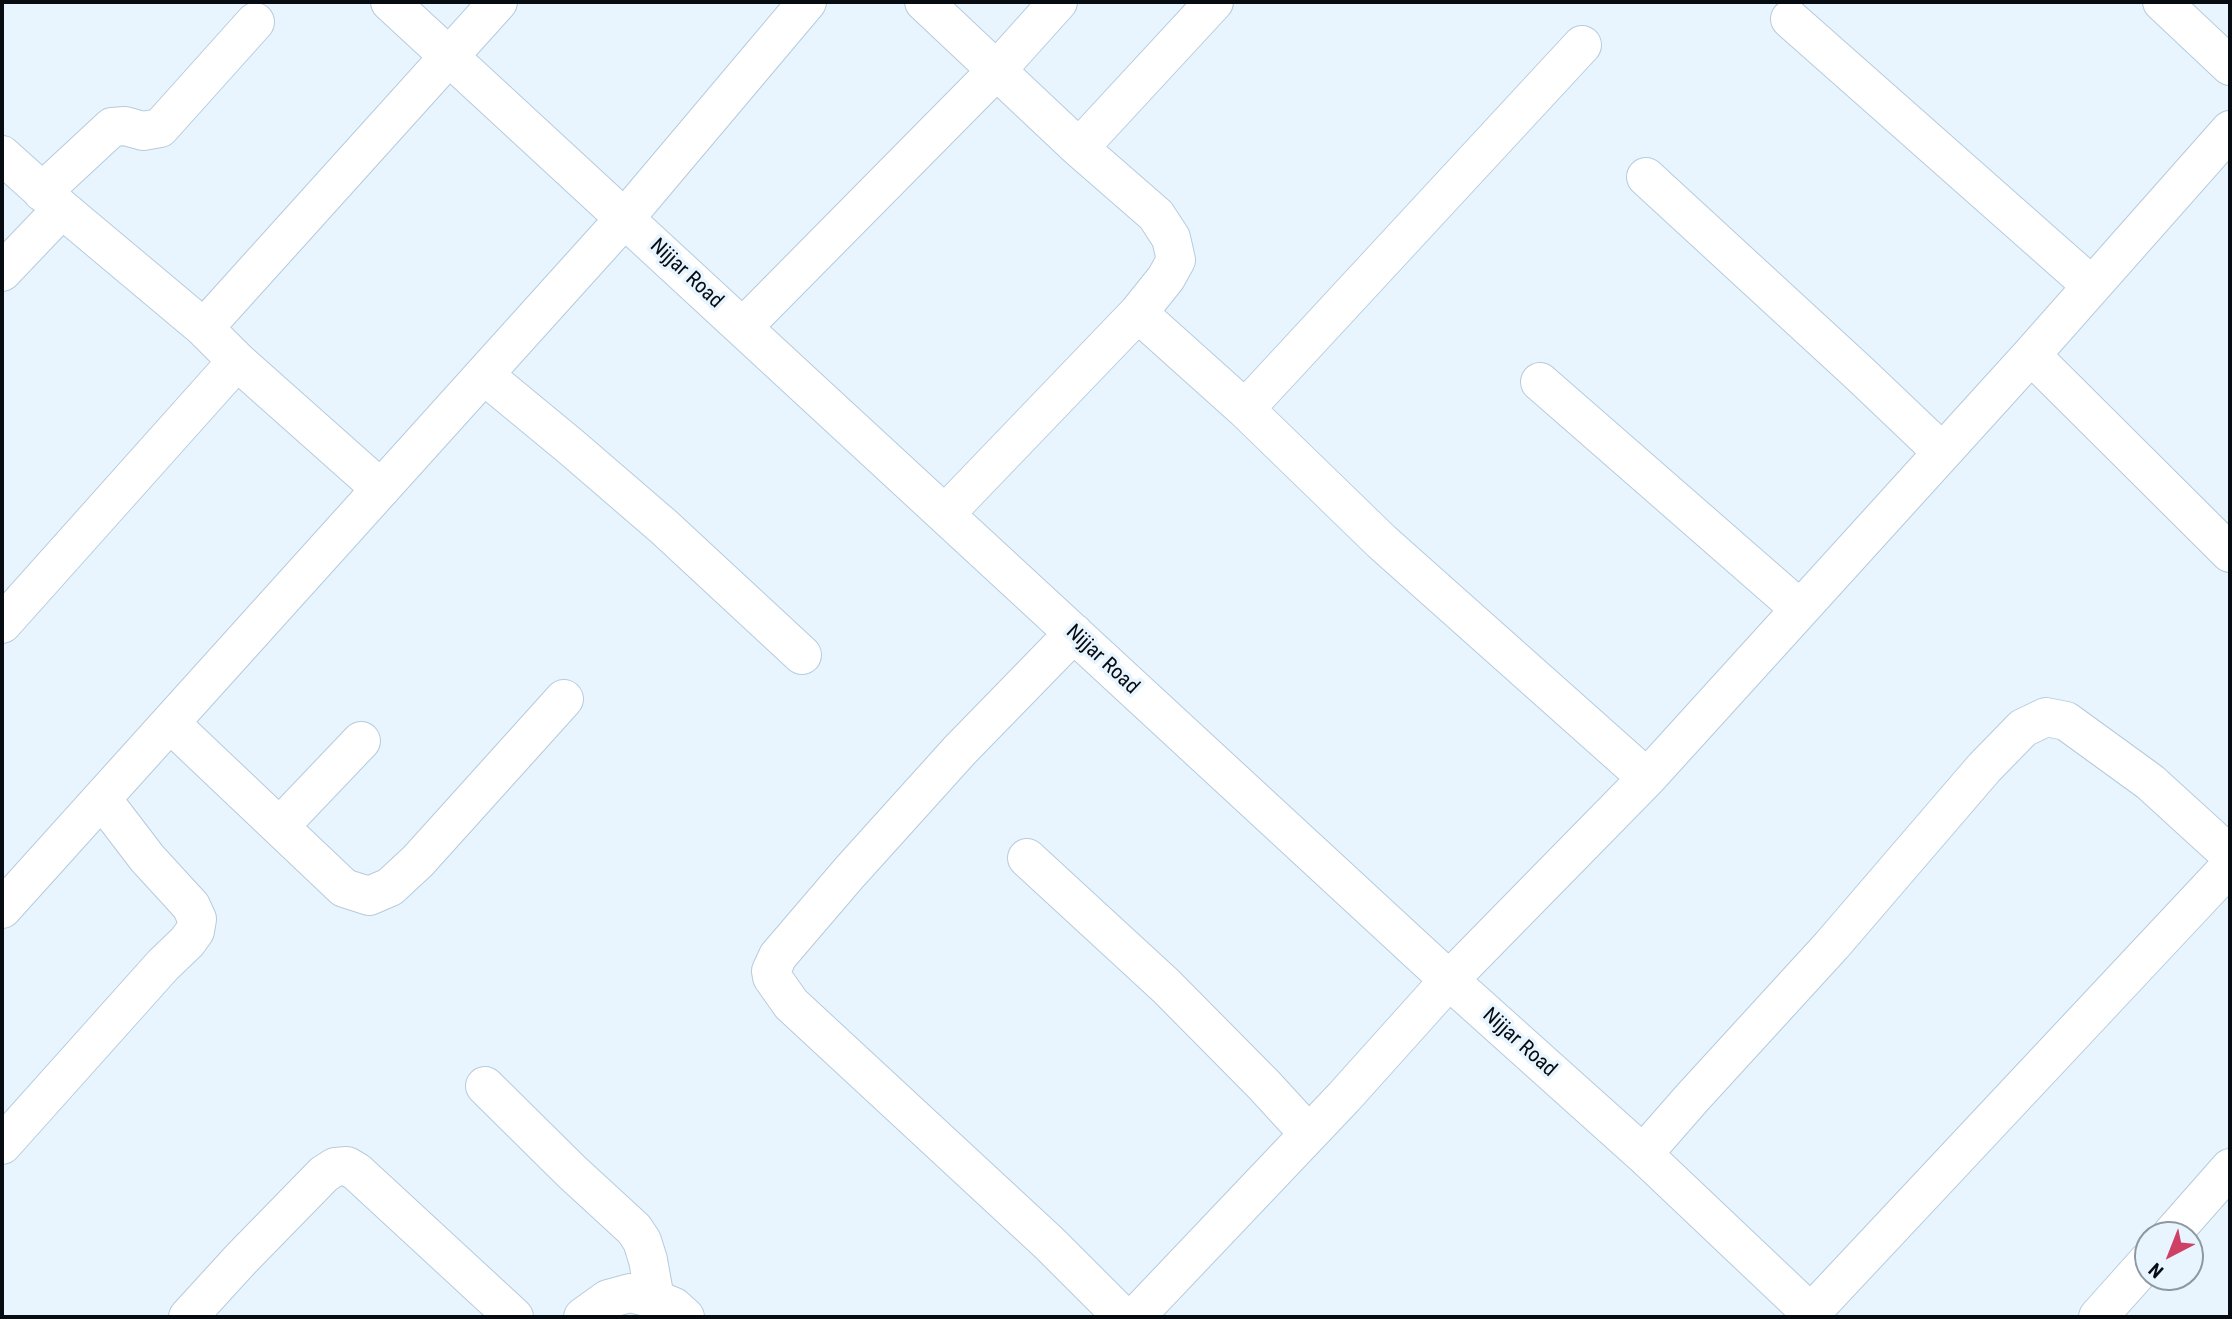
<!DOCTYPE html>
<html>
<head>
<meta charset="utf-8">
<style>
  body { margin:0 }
  #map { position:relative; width:2232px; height:1319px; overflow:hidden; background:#e8f5ff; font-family:"Roboto Condensed",sans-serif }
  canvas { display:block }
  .frame { position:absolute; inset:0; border:4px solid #060c12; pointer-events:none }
  .north { position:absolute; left:2134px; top:1221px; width:70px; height:70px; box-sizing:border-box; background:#e8f5ff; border:2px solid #8e98a0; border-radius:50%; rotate:222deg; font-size:19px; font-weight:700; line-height:28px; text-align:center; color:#060c12 }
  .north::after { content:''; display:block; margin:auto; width:24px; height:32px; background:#cf4065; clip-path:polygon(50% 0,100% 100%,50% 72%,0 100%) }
</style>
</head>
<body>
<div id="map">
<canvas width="2232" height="1319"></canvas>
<div class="frame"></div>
<div class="north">N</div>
</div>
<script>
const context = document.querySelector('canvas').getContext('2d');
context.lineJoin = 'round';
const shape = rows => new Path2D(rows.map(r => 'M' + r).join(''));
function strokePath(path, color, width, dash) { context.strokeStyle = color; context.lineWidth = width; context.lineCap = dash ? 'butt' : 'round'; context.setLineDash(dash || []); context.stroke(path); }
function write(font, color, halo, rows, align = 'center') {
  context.font = font + ' "Roboto Condensed",sans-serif'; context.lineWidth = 7; context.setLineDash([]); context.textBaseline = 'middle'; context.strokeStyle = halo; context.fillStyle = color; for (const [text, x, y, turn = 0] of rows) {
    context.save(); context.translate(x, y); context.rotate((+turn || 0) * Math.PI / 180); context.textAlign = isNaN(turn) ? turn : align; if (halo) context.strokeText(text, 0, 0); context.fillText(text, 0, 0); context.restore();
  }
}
const minor = shape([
  [390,2,1449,980,1643,1154,1815,1317],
  [924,2,1079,148,1156,215,1171,238,1176,260,1166,278,1138,313,945,514],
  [2162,2,2230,66],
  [1790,19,2092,286],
  [1079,148,1214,2],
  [2,155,62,209,204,328,237,361,381,489],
  [1646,177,1859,373,1942,452],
  [42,192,112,127,125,126,143,131,160,128,255,22],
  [2,272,62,209],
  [1138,313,1245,409,1382,542,1647,778],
  [743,327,996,71,1058,2],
  [204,328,498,2],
  [2031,355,2230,553],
  [484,375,570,446,664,527,802,655],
  [1540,382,1800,609],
  [1245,409,1582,45],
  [2,624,237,361],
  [1074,633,960,750,849,873,778,956,771,971,772,977,791,1004,1049,1243,1123,1317],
  [170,723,344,888,369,896,390,887,418,861,564,699],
  [280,826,361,741],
  [1027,858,1166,986,1264,1085,1308,1133],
  [2,909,625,218,807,2],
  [485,1086,572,1172,634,1229,642,1241,648,1260,655,1299],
  [2,1145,163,965,187,942,195,931,197,919,191,906,147,858,102,799],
  [1643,1154,1692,1098,1832,945,1984,768,2023,728,2046,717,2066,721,2150,782,2230,855],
  [2171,1235,2230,1168],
  [1810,1314,2230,866],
  [188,1317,241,1259,324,1174,335,1167,347,1166,357,1172,514,1317],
  [583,1317,608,1299,630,1293,655,1299,674,1307,685,1317],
  [1135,1317,1344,1097,1449,980,1647,778,2031,355,2230,130],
  [2098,1317,2148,1261]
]);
strokePath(minor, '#b6cbdb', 40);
strokePath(minor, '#fff', 38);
write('21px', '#060c12', '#e8f5ff', [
  ["Nijjar Road",686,274,43],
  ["Nijjar Road",1102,660,43],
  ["Nijjar Road",1519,1043,42]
]);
</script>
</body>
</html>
